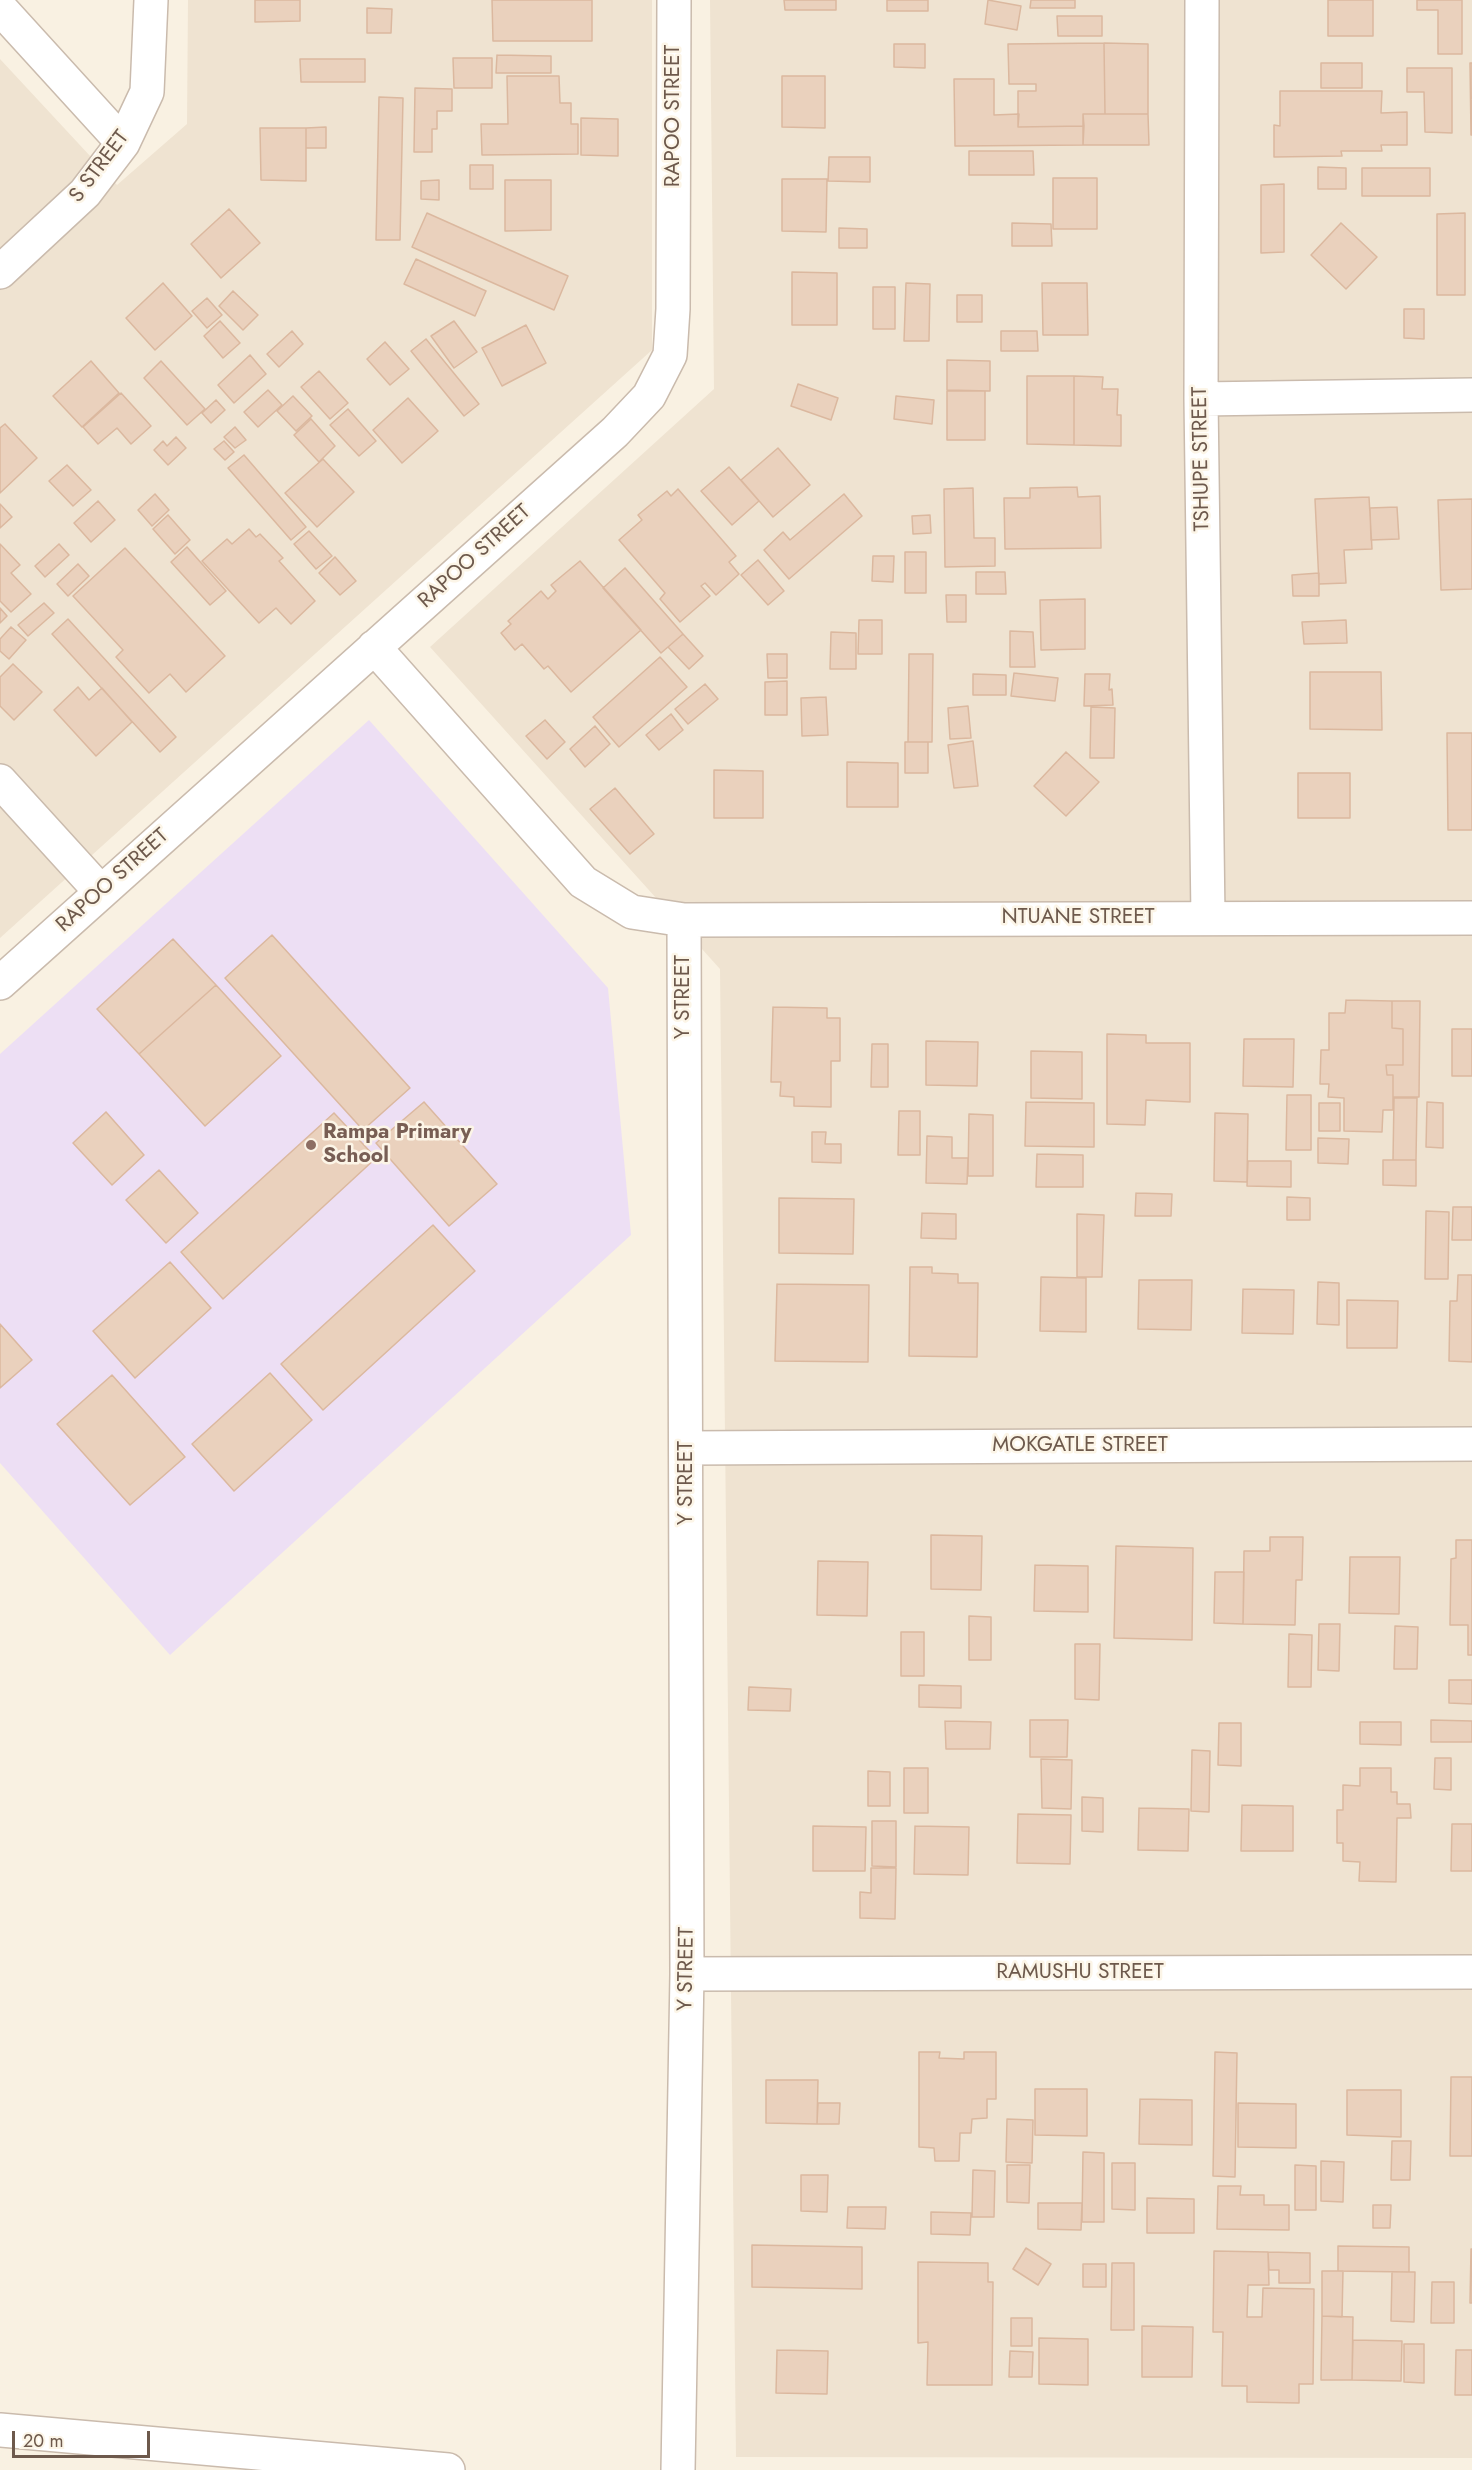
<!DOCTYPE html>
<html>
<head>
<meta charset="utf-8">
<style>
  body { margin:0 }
  #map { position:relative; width:1472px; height:2470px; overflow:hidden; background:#f9f1e2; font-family:Jost,sans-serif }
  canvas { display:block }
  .scale { position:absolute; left:12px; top:2431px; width:138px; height:27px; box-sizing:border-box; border:3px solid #6d594c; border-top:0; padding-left:8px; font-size:18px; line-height:21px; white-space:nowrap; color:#6d594c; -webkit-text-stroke:4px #fcf5e7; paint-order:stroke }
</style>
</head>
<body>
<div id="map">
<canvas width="1472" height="2470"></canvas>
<div class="scale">20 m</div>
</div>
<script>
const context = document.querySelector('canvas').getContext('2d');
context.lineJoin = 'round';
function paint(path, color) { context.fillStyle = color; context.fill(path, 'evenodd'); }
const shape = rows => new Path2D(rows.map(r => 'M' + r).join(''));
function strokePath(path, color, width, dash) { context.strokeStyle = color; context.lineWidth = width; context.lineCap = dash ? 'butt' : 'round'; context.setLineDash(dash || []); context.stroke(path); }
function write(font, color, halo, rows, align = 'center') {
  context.font = font + ' Jost,sans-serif'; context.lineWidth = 5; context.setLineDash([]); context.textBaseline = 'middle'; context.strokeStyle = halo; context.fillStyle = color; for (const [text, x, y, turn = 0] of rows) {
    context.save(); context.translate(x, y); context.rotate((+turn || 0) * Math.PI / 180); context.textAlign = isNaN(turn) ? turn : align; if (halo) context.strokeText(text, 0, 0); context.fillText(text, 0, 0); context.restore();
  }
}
paint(shape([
  [188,0,652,0,652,350,0,938,0,59,117,185,187,124],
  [710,0,1472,0,1472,2458,736,2457,720,969,430,647,714,389]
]), '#efe3d1');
paint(shape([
  [369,720,608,988,631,1235,170,1655,0,1463,0,1054]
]), '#eddff4');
const building = shape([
  [255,0,300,0,300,21,255,22,255,0],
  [492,0,592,0,592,41,493,41,492,0],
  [784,0,836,0,836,10,785,10,784,0],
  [887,0,928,0,928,11,887,11,887,0],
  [988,0,1021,6,1017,30,985,24,988,0],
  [1031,0,1075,0,1075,8,1030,8,1031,0],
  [1328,0,1373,0,1373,36,1328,36,1328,0],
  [1417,0,1462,0,1462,54,1438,54,1438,10,1417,10,1417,0],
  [367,8,392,9,391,33,367,33,367,8],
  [1057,16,1102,16,1102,36,1058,36,1057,16],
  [1104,43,1105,114,1083,114,1084,126,1018,127,1018,91,1036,91,1036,84,1009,84,1008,44,1104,43],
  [1104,43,1148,44,1148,114,1105,114,1104,43],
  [894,44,925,44,925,68,894,67,894,44],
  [497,55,551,56,551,73,496,73,497,55],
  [453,58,492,58,492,88,454,88,453,58],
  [300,59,365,59,365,82,301,82,300,59],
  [1321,63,1362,63,1362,88,1321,88,1321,63],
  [1470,63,1472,63,1472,135,1471,135,1470,63],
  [1407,68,1452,68,1452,133,1425,132,1424,92,1407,92,1407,68],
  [507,76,559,76,560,103,571,103,571,124,578,124,578,154,482,155,481,124,508,124,507,76],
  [782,76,825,76,825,128,782,127,782,76],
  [954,79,994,79,994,115,1019,114,1018,127,1084,126,1083,145,955,146,954,79],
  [415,88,452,89,452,111,437,111,437,129,432,129,432,152,414,152,415,88],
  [1280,91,1382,91,1381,113,1407,112,1407,145,1381,145,1382,151,1341,151,1342,156,1274,157,1274,125,1280,126,1280,91],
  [379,97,403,98,400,240,376,240,379,97],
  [1083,114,1148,114,1149,145,1083,145,1083,114],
  [581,118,618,119,618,156,581,155,581,118],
  [326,127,326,148,306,148,306,128,326,127],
  [260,128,306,128,306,181,261,180,260,128],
  [969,151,1033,151,1034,175,969,175,969,151],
  [829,157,870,157,870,182,828,181,829,157],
  [470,165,493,165,493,189,470,189,470,165],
  [1318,167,1346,168,1346,189,1318,189,1318,167],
  [1362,168,1430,168,1430,196,1362,196,1362,168],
  [1053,178,1097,178,1097,229,1053,229,1053,178],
  [782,179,827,179,826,232,782,231,782,179],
  [439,180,439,200,421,199,421,181,439,180],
  [505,180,551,180,551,230,505,231,505,180],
  [1284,184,1284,252,1261,253,1261,185,1284,184],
  [229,209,260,243,221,278,191,244,229,209],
  [427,213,568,276,554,310,412,247,427,213],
  [1465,213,1465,295,1437,295,1437,214,1465,213],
  [1012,223,1051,224,1052,246,1012,246,1012,223],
  [1341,223,1377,257,1346,289,1311,255,1341,223],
  [839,228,867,229,867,248,839,248,839,228],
  [416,259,486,291,475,316,404,284,416,259],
  [792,272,837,273,837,325,792,325,792,272],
  [163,283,192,316,155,350,126,318,163,283],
  [906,283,930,284,929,341,904,341,906,283],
  [1042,283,1087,283,1088,335,1043,335,1042,283],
  [873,287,895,287,895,329,873,329,873,287],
  [233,291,258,315,243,330,219,306,233,291],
  [957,295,982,295,982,322,957,322,957,295],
  [207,298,222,315,207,328,192,311,207,298],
  [1404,309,1424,309,1424,339,1404,338,1404,309],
  [220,321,240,343,223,358,204,336,220,321],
  [454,321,477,352,454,368,431,336,454,321],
  [526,325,546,363,502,386,482,348,526,325],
  [292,331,303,344,279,367,267,354,292,331],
  [1001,331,1037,331,1038,351,1001,351,1001,331],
  [426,339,479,404,464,416,411,351,426,339],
  [385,342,409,369,390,385,367,359,385,342],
  [250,355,266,374,234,403,218,385,250,355],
  [947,360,990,361,990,391,947,390,947,360],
  [91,361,119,393,82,427,53,396,91,361],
  [161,361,205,409,187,425,144,378,161,361],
  [319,371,348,403,330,419,301,387,319,371],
  [1027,376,1074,376,1074,445,1027,444,1027,376],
  [1074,376,1103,377,1102,389,1118,389,1117,415,1121,415,1121,446,1074,445,1074,376],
  [798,384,838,398,831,420,791,406,798,384],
  [268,390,282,405,258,427,244,412,268,390],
  [947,391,985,391,985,440,947,440,947,391],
  [121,393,151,426,131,444,117,428,98,444,83,427,121,393],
  [293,396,312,416,296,431,277,411,293,396],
  [896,396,934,400,932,424,894,419,896,396],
  [408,398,438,431,402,463,373,430,408,398],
  [216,400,225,410,211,423,202,413,216,400],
  [348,409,376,441,359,456,330,425,348,409],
  [311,419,335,446,319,462,294,435,311,419],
  [5,424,37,458,0,493,0,428,5,424],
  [235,427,246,440,235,448,224,437,235,427],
  [176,437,186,448,168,465,154,450,163,441,167,446,176,437],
  [224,441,234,452,225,460,214,449,224,441],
  [778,448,810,485,773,517,741,480,778,448],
  [244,455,306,527,291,540,228,468,244,455],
  [323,459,354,492,317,527,285,493,323,459],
  [67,465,91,490,73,506,49,481,67,465],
  [729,467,759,501,732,525,701,491,729,467],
  [1077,487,1078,497,1100,496,1101,548,1005,549,1004,498,1030,498,1030,488,1077,487],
  [973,488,974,538,995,538,995,566,945,567,944,489,973,488],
  [678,489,736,556,729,562,739,574,716,595,705,583,701,586,710,596,680,622,660,599,665,593,619,540,642,520,638,515,667,491,671,496,678,489],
  [155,494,169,510,152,526,138,510,155,494],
  [844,494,862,516,789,579,764,550,783,532,790,540,844,494],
  [1369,497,1372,549,1344,550,1346,583,1319,584,1315,499,1369,497],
  [1472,499,1472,589,1441,590,1438,500,1472,499],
  [98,501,115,520,91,542,74,523,98,501],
  [0,504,12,517,0,528,0,504],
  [1397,507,1399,539,1371,540,1370,508,1397,507],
  [168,515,190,540,175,554,153,529,168,515],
  [930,515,931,533,913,534,912,516,930,515],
  [249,529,256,537,260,534,283,558,279,561,315,601,291,624,276,608,259,623,202,561,227,539,232,544,249,529],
  [309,531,332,556,316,569,294,544,309,531],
  [0,544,20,565,11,573,31,594,11,612,0,601,0,544],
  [59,544,69,555,45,577,35,566,59,544],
  [187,547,226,591,210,605,171,562,187,547],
  [125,548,225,656,186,692,170,674,149,693,116,657,123,650,73,596,125,548],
  [905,552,926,552,926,593,905,593,905,552],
  [873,556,894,556,893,582,872,581,873,556],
  [335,557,356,581,340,595,319,573,335,557],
  [758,560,784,591,768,605,741,575,758,560],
  [580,561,641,630,571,692,548,666,544,669,522,644,515,650,501,633,511,624,508,621,541,591,548,599,556,591,551,585,580,561],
  [78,564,89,576,68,596,57,584,78,564],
  [625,568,683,634,661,653,603,588,625,568],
  [976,572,1005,572,1006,594,976,594,976,572],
  [1319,573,1319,596,1293,596,1292,575,1319,573],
  [946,595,966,595,966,622,947,622,946,595],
  [1085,599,1085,649,1041,650,1040,600,1085,599],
  [44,603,54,613,28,636,18,625,44,603],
  [0,608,7,616,0,623,0,608],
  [68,619,176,737,160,752,52,634,68,619],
  [859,620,882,620,882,654,858,654,859,620],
  [1346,620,1347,643,1304,644,1302,622,1346,620],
  [11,627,26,640,9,659,0,651,0,639,11,627],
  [1010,631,1033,632,1035,667,1010,667,1010,631],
  [831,632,856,633,856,669,830,669,831,632],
  [683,634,703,656,689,669,668,647,683,634],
  [767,654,787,654,787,678,768,678,767,654],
  [909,654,933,654,932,742,908,742,909,654],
  [660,657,687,687,619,747,593,717,660,657],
  [13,664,42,692,14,720,0,706,0,677,13,664],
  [1310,672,1381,672,1382,730,1310,729,1310,672],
  [1014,673,1058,678,1055,701,1011,696,1014,673],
  [973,674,1006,675,1006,695,973,695,973,674],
  [1085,674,1110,674,1109,690,1112,689,1113,705,1084,706,1085,674],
  [787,681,787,715,765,715,765,682,787,681],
  [705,684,718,699,688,724,675,709,705,684],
  [78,687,89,700,102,688,132,722,96,756,54,710,78,687],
  [826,697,828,735,802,736,801,698,826,697],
  [968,706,971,738,950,739,948,708,968,706],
  [1091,707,1115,708,1114,758,1090,758,1091,707],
  [671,714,683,730,659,750,646,735,671,714],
  [545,720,565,742,547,759,526,736,545,720],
  [595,726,610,744,585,767,570,749,595,726],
  [1447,733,1472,733,1472,830,1448,830,1447,733],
  [973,741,978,786,954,788,948,745,973,741],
  [905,742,928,742,928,773,905,773,905,742],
  [1066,752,1099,782,1066,816,1034,786,1066,752],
  [847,762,898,763,898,807,847,807,847,762],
  [714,770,763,771,763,818,714,818,714,770],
  [1298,773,1350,773,1350,818,1298,818,1298,773],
  [615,788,654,834,630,854,590,809,615,788],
  [272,935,410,1088,363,1130,225,978,272,935],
  [173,939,216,985,139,1054,97,1009,173,939],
  [216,985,281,1056,205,1126,139,1054,216,985],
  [1346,1000,1392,1001,1392,1028,1403,1029,1403,1065,1386,1065,1387,1075,1393,1075,1393,1110,1383,1110,1382,1132,1344,1131,1344,1098,1328,1097,1329,1084,1320,1084,1321,1050,1329,1050,1329,1013,1345,1013,1346,1000],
  [1392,1001,1420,1001,1419,1097,1393,1097,1393,1075,1387,1075,1386,1065,1403,1065,1403,1029,1392,1028,1392,1001],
  [773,1007,827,1008,827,1018,840,1018,840,1061,831,1061,831,1107,794,1106,794,1097,780,1096,781,1082,771,1082,773,1007],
  [1452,1029,1472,1029,1472,1076,1452,1076,1452,1029],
  [1107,1034,1146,1035,1146,1043,1190,1043,1190,1102,1146,1100,1145,1125,1107,1124,1107,1034],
  [1244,1039,1294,1039,1293,1087,1243,1086,1244,1039],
  [926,1041,978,1042,977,1086,926,1085,926,1041],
  [872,1044,888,1044,888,1087,871,1087,872,1044],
  [1031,1051,1082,1052,1082,1099,1031,1098,1031,1051],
  [1287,1095,1311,1095,1311,1150,1286,1150,1287,1095],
  [1394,1098,1417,1098,1416,1160,1393,1160,1394,1098],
  [424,1102,497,1184,449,1226,376,1143,424,1102],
  [1026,1102,1094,1103,1094,1147,1025,1146,1026,1102],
  [1427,1102,1443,1103,1443,1148,1426,1147,1427,1102],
  [1319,1103,1340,1103,1340,1131,1319,1131,1319,1103],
  [899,1111,920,1111,920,1155,898,1155,899,1111],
  [106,1112,144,1155,112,1185,73,1143,106,1112],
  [334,1113,376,1158,223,1299,181,1252,334,1113],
  [1215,1113,1248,1114,1247,1182,1214,1181,1215,1113],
  [969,1114,993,1115,993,1176,968,1176,969,1114],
  [812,1132,826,1132,825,1144,841,1144,841,1163,812,1162,812,1132],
  [927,1136,952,1137,952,1158,968,1158,967,1184,926,1183,927,1136],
  [1318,1138,1349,1139,1348,1164,1318,1163,1318,1138],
  [1037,1154,1083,1155,1083,1187,1036,1187,1037,1154],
  [1383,1160,1416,1160,1416,1186,1383,1185,1383,1160],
  [1248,1161,1291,1161,1291,1187,1247,1186,1248,1161],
  [159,1170,198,1213,166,1243,126,1200,159,1170],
  [1136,1193,1172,1194,1171,1216,1135,1216,1136,1193],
  [1287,1197,1310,1198,1310,1220,1287,1220,1287,1197],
  [779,1198,854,1199,853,1254,779,1253,779,1198],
  [1453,1207,1472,1207,1472,1240,1452,1240,1453,1207],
  [1426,1211,1449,1212,1448,1279,1425,1279,1426,1211],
  [922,1213,956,1214,956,1239,921,1238,922,1213],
  [1077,1214,1104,1215,1102,1277,1077,1277,1077,1214],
  [433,1225,475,1271,323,1410,281,1364,433,1225],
  [170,1262,211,1308,135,1378,93,1331,170,1262],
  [910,1267,932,1267,932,1273,958,1274,958,1283,978,1283,977,1357,909,1356,910,1267],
  [1458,1275,1472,1275,1472,1362,1449,1361,1450,1301,1457,1301,1458,1275],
  [1041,1277,1086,1278,1086,1332,1040,1331,1041,1277],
  [1139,1280,1192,1280,1191,1330,1138,1329,1139,1280],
  [1318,1282,1339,1283,1339,1325,1317,1324,1318,1282],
  [777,1284,869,1285,868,1362,775,1361,777,1284],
  [1243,1289,1294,1290,1293,1334,1242,1333,1243,1289],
  [1347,1300,1398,1301,1397,1348,1347,1348,1347,1300],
  [0,1324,32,1360,0,1388,0,1324],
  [270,1373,312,1420,234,1491,192,1444,270,1373],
  [112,1375,185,1457,130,1505,57,1424,112,1375],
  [931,1535,982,1536,981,1590,931,1589,931,1535],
  [1270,1537,1303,1537,1302,1580,1296,1580,1295,1625,1243,1624,1244,1551,1270,1551,1270,1537],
  [1456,1540,1472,1540,1472,1655,1468,1655,1468,1625,1450,1625,1451,1559,1456,1558,1456,1540],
  [1116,1546,1193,1548,1192,1640,1114,1638,1116,1546],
  [1350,1557,1400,1557,1399,1614,1349,1613,1350,1557],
  [818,1561,868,1562,867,1616,817,1615,818,1561],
  [1035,1565,1088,1566,1088,1612,1034,1611,1035,1565],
  [1215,1572,1244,1572,1243,1624,1214,1623,1215,1572],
  [969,1616,991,1617,991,1660,969,1660,969,1616],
  [1319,1624,1340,1624,1339,1671,1318,1670,1319,1624],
  [1395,1626,1418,1627,1417,1669,1394,1669,1395,1626],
  [901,1632,924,1632,924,1676,901,1676,901,1632],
  [1289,1634,1312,1635,1311,1687,1288,1687,1289,1634],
  [1075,1644,1100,1644,1099,1700,1075,1699,1075,1644],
  [1449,1680,1472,1680,1472,1704,1449,1703,1449,1680],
  [919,1685,961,1686,961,1708,919,1707,919,1685],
  [749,1687,791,1689,790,1711,748,1710,749,1687],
  [1030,1720,1068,1720,1067,1757,1030,1757,1030,1720],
  [1431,1720,1472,1721,1472,1742,1431,1742,1431,1720],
  [945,1721,991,1722,990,1749,946,1749,945,1721],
  [1360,1722,1401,1722,1401,1745,1360,1744,1360,1722],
  [1219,1723,1241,1723,1241,1766,1218,1765,1219,1723],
  [1192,1750,1210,1751,1209,1812,1191,1811,1192,1750],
  [1435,1758,1451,1758,1451,1790,1434,1789,1435,1758],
  [1041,1759,1072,1760,1071,1809,1042,1808,1041,1759],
  [904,1768,928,1768,928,1813,904,1813,904,1768],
  [1360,1768,1391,1768,1391,1792,1397,1792,1397,1804,1410,1804,1411,1818,1397,1818,1396,1882,1359,1881,1360,1862,1343,1861,1343,1843,1337,1843,1337,1810,1343,1810,1343,1785,1360,1786,1360,1768],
  [868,1771,890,1772,890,1806,868,1806,868,1771],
  [1082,1797,1103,1798,1103,1832,1082,1831,1082,1797],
  [1242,1805,1293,1806,1293,1851,1241,1851,1242,1805],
  [1139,1808,1189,1809,1188,1851,1138,1850,1139,1808],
  [1018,1814,1071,1815,1070,1864,1017,1863,1018,1814],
  [872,1821,896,1821,896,1867,872,1866,872,1821],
  [1452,1824,1472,1824,1472,1871,1451,1871,1452,1824],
  [813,1826,866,1827,865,1871,813,1871,813,1826],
  [915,1826,969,1827,968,1875,914,1874,915,1826],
  [871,1868,896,1868,895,1919,860,1918,860,1892,871,1893,871,1868],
  [919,2052,940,2052,939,2058,964,2059,964,2052,996,2052,996,2099,987,2099,987,2118,972,2119,971,2133,960,2133,959,2161,935,2161,934,2148,919,2147,919,2052],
  [1215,2052,1237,2053,1235,2177,1213,2176,1215,2052],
  [1451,2077,1472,2077,1472,2156,1450,2156,1451,2077],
  [766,2080,818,2080,817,2124,766,2123,766,2080],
  [1035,2089,1087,2089,1087,2136,1035,2135,1035,2089],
  [1347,2090,1401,2090,1401,2137,1347,2135,1347,2090],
  [1140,2099,1192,2100,1192,2145,1139,2144,1140,2099],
  [818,2103,840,2103,839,2124,817,2124,818,2103],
  [1238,2103,1296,2104,1296,2148,1238,2147,1238,2103],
  [1007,2119,1033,2120,1032,2163,1006,2162,1007,2119],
  [1392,2141,1411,2141,1410,2180,1391,2180,1392,2141],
  [1083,2152,1104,2153,1104,2222,1082,2222,1083,2152],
  [1321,2161,1344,2162,1343,2202,1321,2201,1321,2161],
  [1112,2163,1135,2163,1135,2210,1112,2209,1112,2163],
  [1007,2165,1030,2165,1029,2203,1007,2202,1007,2165],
  [1295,2165,1316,2166,1316,2210,1295,2210,1295,2165],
  [973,2170,995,2171,994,2217,972,2217,973,2170],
  [801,2175,828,2175,827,2212,801,2211,801,2175],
  [1218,2186,1241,2186,1240,2195,1264,2195,1264,2205,1289,2205,1289,2230,1217,2229,1218,2186],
  [1147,2198,1194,2199,1194,2233,1147,2233,1147,2198],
  [1038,2203,1082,2203,1081,2230,1038,2229,1038,2203],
  [1373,2205,1391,2205,1390,2228,1373,2228,1373,2205],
  [848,2207,886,2207,885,2229,847,2228,848,2207],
  [931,2212,971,2213,970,2235,931,2234,931,2212],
  [752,2245,862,2247,862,2289,752,2287,752,2245],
  [1338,2246,1409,2247,1409,2272,1338,2271,1338,2246],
  [1026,2248,1051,2264,1038,2285,1013,2269,1026,2248],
  [1471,2249,1472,2249,1472,2303,1470,2303,1471,2249],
  [1214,2251,1268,2252,1269,2285,1248,2285,1247,2317,1262,2317,1263,2288,1314,2289,1313,2384,1299,2384,1299,2403,1247,2402,1247,2386,1222,2386,1223,2332,1213,2332,1214,2251],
  [1268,2252,1310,2253,1310,2283,1279,2283,1279,2270,1269,2270,1268,2252],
  [918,2262,988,2263,988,2282,993,2282,992,2385,927,2385,928,2342,918,2343,918,2262],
  [1112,2263,1134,2263,1134,2330,1111,2330,1112,2263],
  [1083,2264,1106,2264,1106,2287,1083,2287,1083,2264],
  [1322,2271,1343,2271,1342,2317,1322,2316,1322,2271],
  [1392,2272,1415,2272,1414,2322,1391,2321,1392,2272],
  [1432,2282,1454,2282,1454,2323,1431,2323,1432,2282],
  [1322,2316,1353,2317,1352,2380,1321,2380,1322,2316],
  [1011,2318,1032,2318,1032,2346,1011,2346,1011,2318],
  [1142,2326,1193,2327,1192,2377,1142,2377,1142,2326],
  [1039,2338,1088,2339,1088,2385,1039,2384,1039,2338],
  [1353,2340,1402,2341,1401,2381,1352,2380,1353,2340],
  [1404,2344,1424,2344,1424,2383,1404,2382,1404,2344],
  [777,2350,828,2351,827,2394,776,2393,777,2350],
  [1456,2350,1472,2350,1472,2395,1455,2395,1456,2350],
  [1010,2351,1033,2352,1032,2377,1009,2377,1010,2351]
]);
paint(building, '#ead1bd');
strokePath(building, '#dbb89f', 1.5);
const minor = shape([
  [1202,0,1201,399,1208,917],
  [0,8,123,143],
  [0,272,85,193,123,143,147,92,151,0],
  [1201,399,1472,395],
  [374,647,583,882,632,912,684,920,687,1974,678,2470],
  [0,781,101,892],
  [684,920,1472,918],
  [0,983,615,432,649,396,670,355,673,309,674,0],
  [687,1448,1472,1444],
  [687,1974,1472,1972],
  [0,2430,448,2470]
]);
strokePath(minor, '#cabbad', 36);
strokePath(minor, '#fff', 33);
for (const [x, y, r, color] of [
  [311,1145,6,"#8d6e63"]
]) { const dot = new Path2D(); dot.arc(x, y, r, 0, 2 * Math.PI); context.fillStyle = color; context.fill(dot); strokePath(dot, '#fcf5e7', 2); }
write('21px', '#6d594c', '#fcf5e7', [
  ["RAPOO STREET",674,116,-90],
  ["S STREET",100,167,-53],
  ["TSHUPE STREET",1202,459,-91],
  ["RAPOO STREET",475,557,-42],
  ["RAPOO STREET",113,881,-42],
  ["NTUANE STREET",1078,918],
  ["Y STREET",684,997,-90],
  ["MOKGATLE STREET",1080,1446],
  ["Y STREET",687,1483,-90],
  ["Y STREET",687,1969,-89],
  ["RAMUSHU STREET",1080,1973]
]);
write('bold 21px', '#785e54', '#fcf5e7', [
  ["Rampa Primary",323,1133],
  ["School",323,1157]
], 'left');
</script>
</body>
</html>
